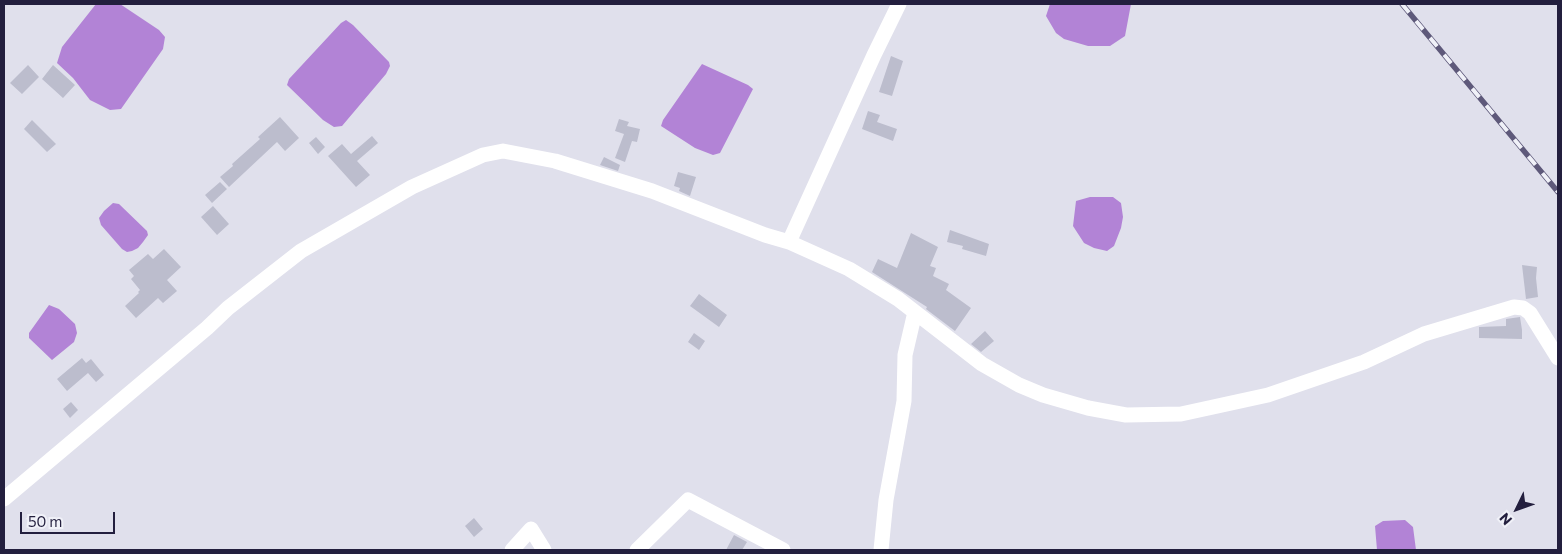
<!DOCTYPE html>
<html>
<head>
<meta charset="utf-8">
<style>
  body { margin:0 }
  #map { position:relative; width:1562px; height:554px; overflow:hidden; background:#e0e0ec; font-family:Commissioner,sans-serif }
  canvas { display:block }
  .frame { position:absolute; inset:0; border:5px solid #231f3e; pointer-events:none }
  .north { position:absolute; left:1492px; top:484px; width:50px; height:50px; -webkit-text-stroke:4px #f0f1f8; paint-order:stroke; rotate:228deg; font-size:14px; font-weight:700; line-height:20px; text-align:center; color:#231f3e }
  .north::after { content:''; display:block; margin:auto; width:18px; height:22px; background:#231f3e; clip-path:polygon(50% 0,100% 100%,50% 72%,0 100%) }
  .scale { position:absolute; left:20px; top:512px; width:95px; height:22px; box-sizing:border-box; border:2px solid #231f3e; border-top:0; padding-left:6px; font-size:15px; line-height:18px; white-space:nowrap; color:#231f3e; -webkit-text-stroke:4px #f0f1f8; paint-order:stroke }
</style>
</head>
<body>
<div id="map">
<canvas width="1562" height="554"></canvas>
<div class="frame"></div>
<div class="north">N</div>
<div class="scale">50 m</div>
</div>
<script>
const context = document.querySelector('canvas').getContext('2d');
context.lineJoin = 'round';
function paint(path, color) { context.fillStyle = color; context.fill(path, 'evenodd'); }
const shape = rows => new Path2D(rows.map(r => 'M' + r).join(''));
function strokePath(path, color, width, dash) { context.strokeStyle = color; context.lineWidth = width; context.lineCap = dash ? 'butt' : 'round'; context.setLineDash(dash || []); context.stroke(path); }
paint(shape([
  [96,4,120,4,159,30,165,37,163,49,121,109,110,110,90,100,73,78,57,63,62,47],
  [1050,4,1131,4,1125,36,1110,46,1088,46,1064,39,1056,33,1046,16],
  [346,20,353,25,389,62,390,66,386,74,342,126,334,127,323,120,287,85,289,79,341,23],
  [702,64,748,85,753,89,720,153,713,155,695,148,661,126,663,120],
  [1090,197,1113,197,1121,203,1123,217,1121,228,1114,246,1107,251,1094,248,1084,243,1073,226,1076,201],
  [113,203,119,204,147,231,148,235,143,242,138,248,132,251,127,252,122,249,101,225,99,218,104,211],
  [49,305,59,309,75,324,77,333,74,342,52,360,29,338,29,333],
  [1405,520,1413,527,1416,550,1377,550,1375,526,1383,521]
]), '#b283d6');
paint(shape([
  [891,56,903,61,892,96,879,92],
  [28,65,39,77,22,94,10,83],
  [53,65,75,85,63,98,42,79],
  [868,111,880,115,877,122,897,129,893,141,862,129],
  [280,117,299,138,285,151,277,142,229,187,220,177,233,166,232,164,260,139,258,137],
  [619,119,629,122,627,126,640,129,637,142,632,141,625,162,615,158,624,134,615,131],
  [32,120,56,144,47,152,24,129],
  [372,136,378,143,357,161,370,175,356,187,328,156,342,144,351,154],
  [316,137,325,147,318,154,309,143],
  [604,157,620,165,618,171,600,165],
  [678,172,696,177,690,196,679,191,680,188,674,186],
  [220,182,227,189,212,203,205,195],
  [213,206,229,224,217,235,201,217],
  [950,230,989,244,986,256,962,249,963,246,947,242],
  [911,233,938,247,930,266,936,268,933,276,949,284,946,290,971,308,955,331,926,309,927,307,872,272,878,259,897,268],
  [164,249,181,267,167,280,177,291,163,303,158,298,136,318,125,306,139,293,138,292,140,290,131,279,134,276,129,270,148,254,153,259],
  [1522,265,1537,267,1536,278,1538,297,1526,299],
  [699,294,727,315,719,327,690,306],
  [1520,317,1522,330,1522,339,1479,338,1479,327,1506,326,1506,319],
  [985,331,994,341,981,352,971,344],
  [694,333,705,341,699,350,688,342],
  [82,358,86,363,91,359,104,375,96,382,88,373,67,391,57,379],
  [71,402,78,410,70,418,63,409],
  [474,518,483,529,474,537,465,526],
  [734,535,747,542,742,550,726,550]
]), '#bcbdcd');
strokePath(shape([
  [789,242,874,55,899,4],
  [4,499,207,328,228,308,301,251,412,187,483,155,503,151,555,161,652,191,765,235,789,242,849,269,898,299,982,364,1019,385,1043,395,1088,408,1126,415,1181,414,1268,395,1364,362,1424,334,1514,307,1523,308,1530,313,1558,358],
  [512,550,531,529,544,550],
  [637,550,688,500,783,550],
  [881,550,886,500,904,401,905,355,915,312]
]), '#fff', 15);
const rail = shape([
  [1402,4,1558,192]
]);
strokePath(rail, '#5e597a', 5.5);
strokePath(rail, '#f0f1f8', 4, [11]);
</script>
</body>
</html>
